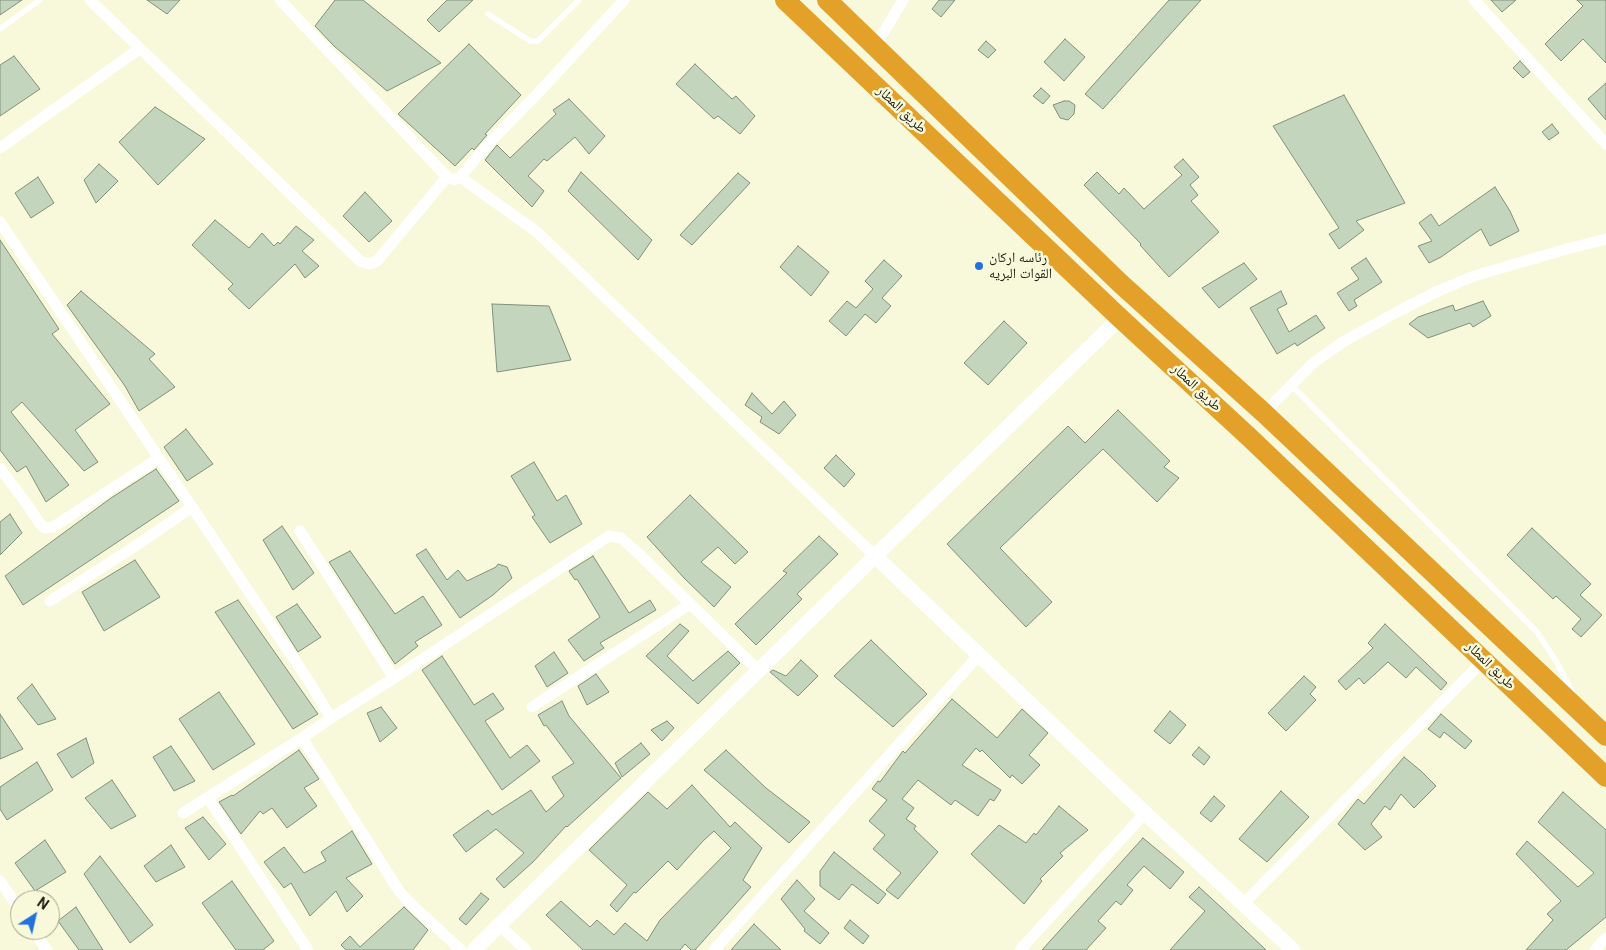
<!DOCTYPE html>
<html>
<head>
<meta charset="utf-8">
<style>
  body { margin:0 }
  #map { position:relative; width:1606px; height:950px; overflow:hidden; background:#f8f8da; font-family:Roboto,sans-serif }
  canvas { display:block }
  .north { position:absolute; left:10px; top:890px; width:50px; height:50px; box-sizing:border-box; background:#f8f8da; border:1px solid #a3a28c; border-radius:50%; rotate:35deg; font-size:14px; font-weight:700; line-height:20px; text-align:center; color:#232217 }
  .north::after { content:''; display:block; margin:auto; width:18px; height:22px; background:#2471dd; clip-path:polygon(50% 0,100% 100%,50% 72%,0 100%) }
</style>
</head>
<body>
<div id="map">
<canvas width="1606" height="950"></canvas>
<div class="north">N</div>
</div>
<script>
const context = document.querySelector('canvas').getContext('2d');
context.lineJoin = 'round';
function paint(path, color) { context.fillStyle = color; context.fill(path, 'evenodd'); }
const shape = rows => new Path2D(rows.map(r => 'M' + r).join(''));
function strokePath(path, color, width, dash) { context.strokeStyle = color; context.lineWidth = width; context.lineCap = dash ? 'butt' : 'round'; context.setLineDash(dash || []); context.stroke(path); }
function write(font, color, halo, rows, align = 'center') {
  context.font = font + ' Roboto,"Noto Naskh Arabic",sans-serif'; context.lineWidth = 5; context.setLineDash([]); context.textBaseline = 'middle'; context.strokeStyle = halo; context.fillStyle = color; for (const [text, x, y, turn = 0] of rows) {
    context.save(); context.translate(x, y); context.rotate((+turn || 0) * Math.PI / 180); context.textAlign = isNaN(turn) ? turn : align; if (halo) context.strokeText(text, 0, 0); context.fillText(text, 0, 0); context.restore();
  }
}
const building = shape([
  [0,0,22,0,0,15,0,0],
  [147,0,180,0,167,14,147,0],
  [335,0,363,0,441,63,387,91,334,46,315,26,335,0],
  [447,0,473,0,439,32,427,20,447,0],
  [939,0,955,0,941,17,932,9,939,0],
  [1169,0,1201,0,1103,109,1085,94,1169,0],
  [1491,0,1516,0,1502,12,1491,0],
  [1577,0,1606,0,1606,63,1583,39,1561,61,1545,44,1583,6,1577,0],
  [1065,39,1085,57,1064,81,1044,62,1065,39],
  [986,41,996,50,988,58,978,50,986,41],
  [469,44,521,95,485,134,487,135,474,150,472,148,455,166,398,114,469,44],
  [14,56,40,89,0,116,0,65,14,56],
  [1520,61,1530,72,1523,78,1513,68,1520,61],
  [695,64,732,99,736,96,755,116,740,134,718,116,714,119,676,84,695,64],
  [1606,83,1606,120,1588,99,1606,83],
  [1041,88,1050,96,1043,104,1033,96,1041,88],
  [1344,95,1405,203,1356,221,1364,230,1339,249,1329,234,1339,228,1273,126,1344,95],
  [569,99,605,136,589,154,575,137,547,161,544,159,528,176,544,191,532,207,485,160,497,145,510,158,556,114,553,110,569,99],
  [1064,101,1069,101,1075,105,1074,114,1068,120,1060,118,1053,105,1064,101],
  [155,107,205,139,158,185,119,142,155,107],
  [1552,124,1559,133,1549,140,1542,132,1552,124],
  [1183,159,1199,177,1190,185,1198,195,1191,201,1219,232,1169,277,1140,245,1141,244,1084,185,1097,172,1119,194,1124,188,1144,209,1182,175,1174,167,1183,159],
  [99,164,118,181,96,203,84,180,99,164],
  [581,172,652,240,638,260,568,191,581,172],
  [738,173,750,183,692,245,680,235,738,173],
  [38,177,54,203,31,218,15,193,38,177],
  [1495,187,1510,211,1519,231,1490,246,1481,229,1441,257,1429,263,1418,246,1432,241,1419,223,1431,214,1439,226,1495,187],
  [365,192,392,221,369,242,343,216,365,192],
  [215,220,249,248,262,233,274,246,278,242,280,244,296,226,314,240,302,251,319,266,305,278,295,264,249,309,228,289,233,284,192,245,215,220],
  [0,240,59,329,52,334,110,404,75,430,98,462,84,471,22,402,11,412,69,485,46,502,26,466,17,472,0,450,0,240],
  [798,246,829,272,811,296,780,267,798,246],
  [1366,258,1382,282,1354,300,1357,306,1349,311,1337,293,1359,279,1351,268,1366,258],
  [884,260,902,276,882,298,891,306,876,323,865,314,846,336,829,321,847,301,856,308,873,289,865,281,884,260],
  [1244,263,1257,279,1219,308,1202,288,1244,263],
  [81,291,155,354,149,359,175,387,139,411,125,386,67,305,81,291],
  [1281,291,1287,304,1277,309,1289,332,1316,315,1325,328,1297,346,1295,343,1277,354,1250,308,1281,291],
  [1483,301,1491,316,1473,327,1470,323,1428,338,1409,324,1418,317,1453,305,1455,311,1483,301],
  [492,304,549,306,571,360,497,372,492,304],
  [1004,321,1027,343,988,385,964,363,1004,321],
  [752,393,772,414,784,401,796,415,779,434,760,422,762,417,745,405,752,393],
  [1118,410,1170,461,1164,467,1179,478,1157,502,1103,449,1000,548,1052,602,1026,627,947,544,1068,426,1085,443,1118,410],
  [186,429,213,464,187,481,164,447,186,429],
  [836,455,855,474,844,487,824,468,836,455],
  [534,462,557,501,566,495,582,524,550,543,532,517,535,515,511,476,534,462],
  [156,469,179,501,23,605,5,576,111,498,156,469],
  [690,495,748,552,735,564,718,547,701,562,731,587,714,607,684,578,647,537,690,495],
  [10,514,22,533,0,555,0,522,10,514],
  [282,526,314,573,293,590,263,540,282,526],
  [1532,528,1591,584,1580,595,1602,615,1581,637,1572,629,1581,619,1556,596,1553,599,1507,555,1532,528],
  [819,536,838,554,797,594,802,599,756,645,735,624,787,573,783,571,819,536],
  [426,549,447,580,458,570,467,581,496,567,498,564,507,567,512,578,493,595,460,618,416,555,426,549],
  [350,551,395,614,423,596,442,625,415,642,418,646,395,664,329,562,350,551],
  [593,556,629,613,650,600,656,610,600,643,604,648,584,661,568,640,600,617,577,579,575,580,569,571,593,556],
  [135,560,160,597,104,631,82,592,135,560],
  [238,600,318,714,293,729,215,612,238,600],
  [297,604,321,637,298,652,276,617,297,604],
  [680,624,689,631,667,656,693,681,728,651,740,663,698,704,646,656,680,624],
  [1385,624,1447,683,1441,690,1416,667,1406,678,1388,662,1364,684,1359,678,1346,690,1338,681,1373,648,1368,643,1385,624],
  [871,640,927,694,893,727,834,676,871,640],
  [554,652,568,673,547,687,535,666,554,652],
  [442,656,474,705,493,693,504,709,485,721,510,758,527,745,540,761,502,790,422,670,442,656],
  [801,660,818,676,798,696,770,672,773,670,786,676,801,660],
  [596,674,609,692,587,705,578,686,596,674],
  [1304,676,1316,687,1310,694,1316,700,1286,731,1268,713,1304,676],
  [32,684,56,719,38,725,17,698,32,684],
  [219,692,255,744,213,770,179,719,219,692],
  [952,699,997,738,1022,709,1048,733,1029,755,1040,765,1022,784,1012,775,1010,778,982,750,980,752,976,748,962,765,1001,790,994,801,990,799,978,816,955,800,951,805,918,780,902,799,914,808,906,819,916,826,914,829,938,852,898,899,886,890,901,873,873,849,885,835,869,821,887,800,872,789,878,781,880,782,903,751,905,753,952,699],
  [562,701,569,716,621,778,567,827,566,826,533,862,504,888,496,879,524,853,496,829,466,852,453,835,488,810,492,815,531,790,546,812,564,796,552,777,574,763,546,725,544,726,538,715,562,701],
  [381,707,397,728,380,742,367,713,381,707],
  [1170,711,1186,725,1170,744,1154,731,1170,711],
  [0,714,23,749,0,759,0,714],
  [1441,714,1472,741,1465,749,1444,732,1440,738,1428,729,1441,714],
  [667,721,674,728,662,741,651,730,667,721],
  [86,738,94,763,72,778,57,754,86,738],
  [641,743,650,754,622,777,615,763,641,743],
  [171,746,195,781,174,791,153,757,171,746],
  [1199,747,1210,757,1204,765,1192,755,1199,747],
  [299,750,319,779,304,788,317,806,287,828,272,808,263,814,260,811,241,834,219,802,232,795,233,796,299,750],
  [726,750,766,788,810,822,789,843,704,770,726,750],
  [1404,757,1421,771,1436,786,1414,808,1401,794,1390,810,1385,806,1371,824,1382,837,1365,850,1338,824,1358,799,1364,804,1404,757],
  [37,762,53,790,7,820,0,809,0,787,37,762],
  [112,780,136,816,111,829,85,798,112,780],
  [692,785,730,827,735,822,762,848,743,880,751,887,695,950,691,950,685,944,680,950,583,950,546,915,561,901,590,927,597,920,614,935,625,923,647,941,660,920,731,848,714,831,703,841,677,870,668,861,636,893,634,892,617,912,610,905,627,885,589,850,648,792,667,809,692,785],
  [1281,791,1309,817,1267,862,1239,839,1281,791],
  [1563,792,1606,830,1606,917,1566,950,1526,950,1553,920,1547,914,1561,901,1516,854,1527,841,1578,887,1594,873,1538,822,1563,792],
  [1214,796,1225,806,1211,822,1200,813,1214,796],
  [1059,806,1088,830,1060,853,1063,856,1040,879,1042,881,1024,904,971,854,999,825,1026,843,1034,833,1036,835,1059,806],
  [203,817,226,844,209,860,185,828,203,817],
  [352,831,372,864,346,878,363,896,347,912,336,891,310,916,291,883,284,888,264,862,284,847,304,873,326,861,321,852,352,831],
  [1143,838,1184,872,1170,889,1144,866,1127,885,1133,890,1121,905,1116,901,1098,921,1106,928,1086,950,1042,950,1143,838],
  [45,840,66,872,35,891,15,863,45,840],
  [171,845,185,867,156,882,144,866,171,845],
  [834,852,886,894,878,904,852,884,839,900,820,886,820,871,834,852],
  [100,856,153,925,130,943,84,874,100,856],
  [797,880,815,899,804,911,829,933,820,944,804,931,805,929,781,899,797,880],
  [232,881,274,941,263,950,236,950,202,903,232,881],
  [1199,887,1224,910,1266,950,1170,950,1205,911,1189,897,1199,887],
  [481,893,489,899,466,925,459,919,481,893],
  [76,907,103,950,79,950,58,921,76,907],
  [404,907,428,930,413,950,346,950,341,945,350,936,360,947,404,907],
  [850,920,869,936,863,944,844,928,850,920],
  [754,924,781,950,731,950,754,924]
]);
paint(building, '#c3d5bc');
strokePath(building, '#81917a', 1);
strokePath(shape([
  [488,14,530,41,538,41,579,0],
  [0,29,40,0],
  [1291,385,1537,632,1556,661,1573,693]
]), '#fff', 5.5);
strokePath(shape([
  [90,0,360,261,369,264,377,261,447,177],
  [280,0,447,177,454,180,460,177,492,140,540,91,624,0],
  [1474,0,1606,144],
  [875,47,903,0],
  [0,148,139,49],
  [460,177,537,232,875,556],
  [0,222,192,507,140,543,50,601],
  [1264,413,1313,363,1343,342,1399,311,1438,291,1474,276,1567,249,1606,239],
  [0,468,29,507,40,524,45,528,53,527,159,458],
  [192,507,310,683,331,718,394,678,609,536,621,538,639,554,759,671],
  [300,531,394,678],
  [532,707,690,604],
  [302,738,399,891,409,902,461,950],
  [208,798,308,950],
  [183,813,302,738,331,718],
  [0,881,20,910],
  [1243,904,1484,660],
  [499,925,526,950],
  [33,930,47,950],
  [714,950,979,655],
  [1020,950,1145,813],
  [1595,950,1606,938]
]), '#fff', 11);
strokePath(shape([
  [875,556,1145,813,1293,950],
  [474,950,875,556,1120,318]
]), '#fff', 15);
strokePath(shape([
  [785,0,1120,318,1249,437,1606,777],
  [827,0,1121,284,1264,413,1606,736]
]), '#e4a129', 20);
for (const [x, y, r, color] of [
  [979,266,5,"#2471dd"]
]) { const dot = new Path2D(); dot.arc(x, y, r, 0, 2 * Math.PI); context.fillStyle = color; context.fill(dot); strokePath(dot, '#f8f8da', 2); }
write('14px', '#232217', '#f8f8da', [
  ["طريق المطار",901,110,43],
  ["طريق المطار",1196,388,43],
  ["طريق المطار",1490,666,44]
]);
write('14px', '#232217', '#f8f8da', [
  ["رئاسه اركان",989,258],
  ["القوات البريه",989,274]
], 'left');
</script>
</body>
</html>
